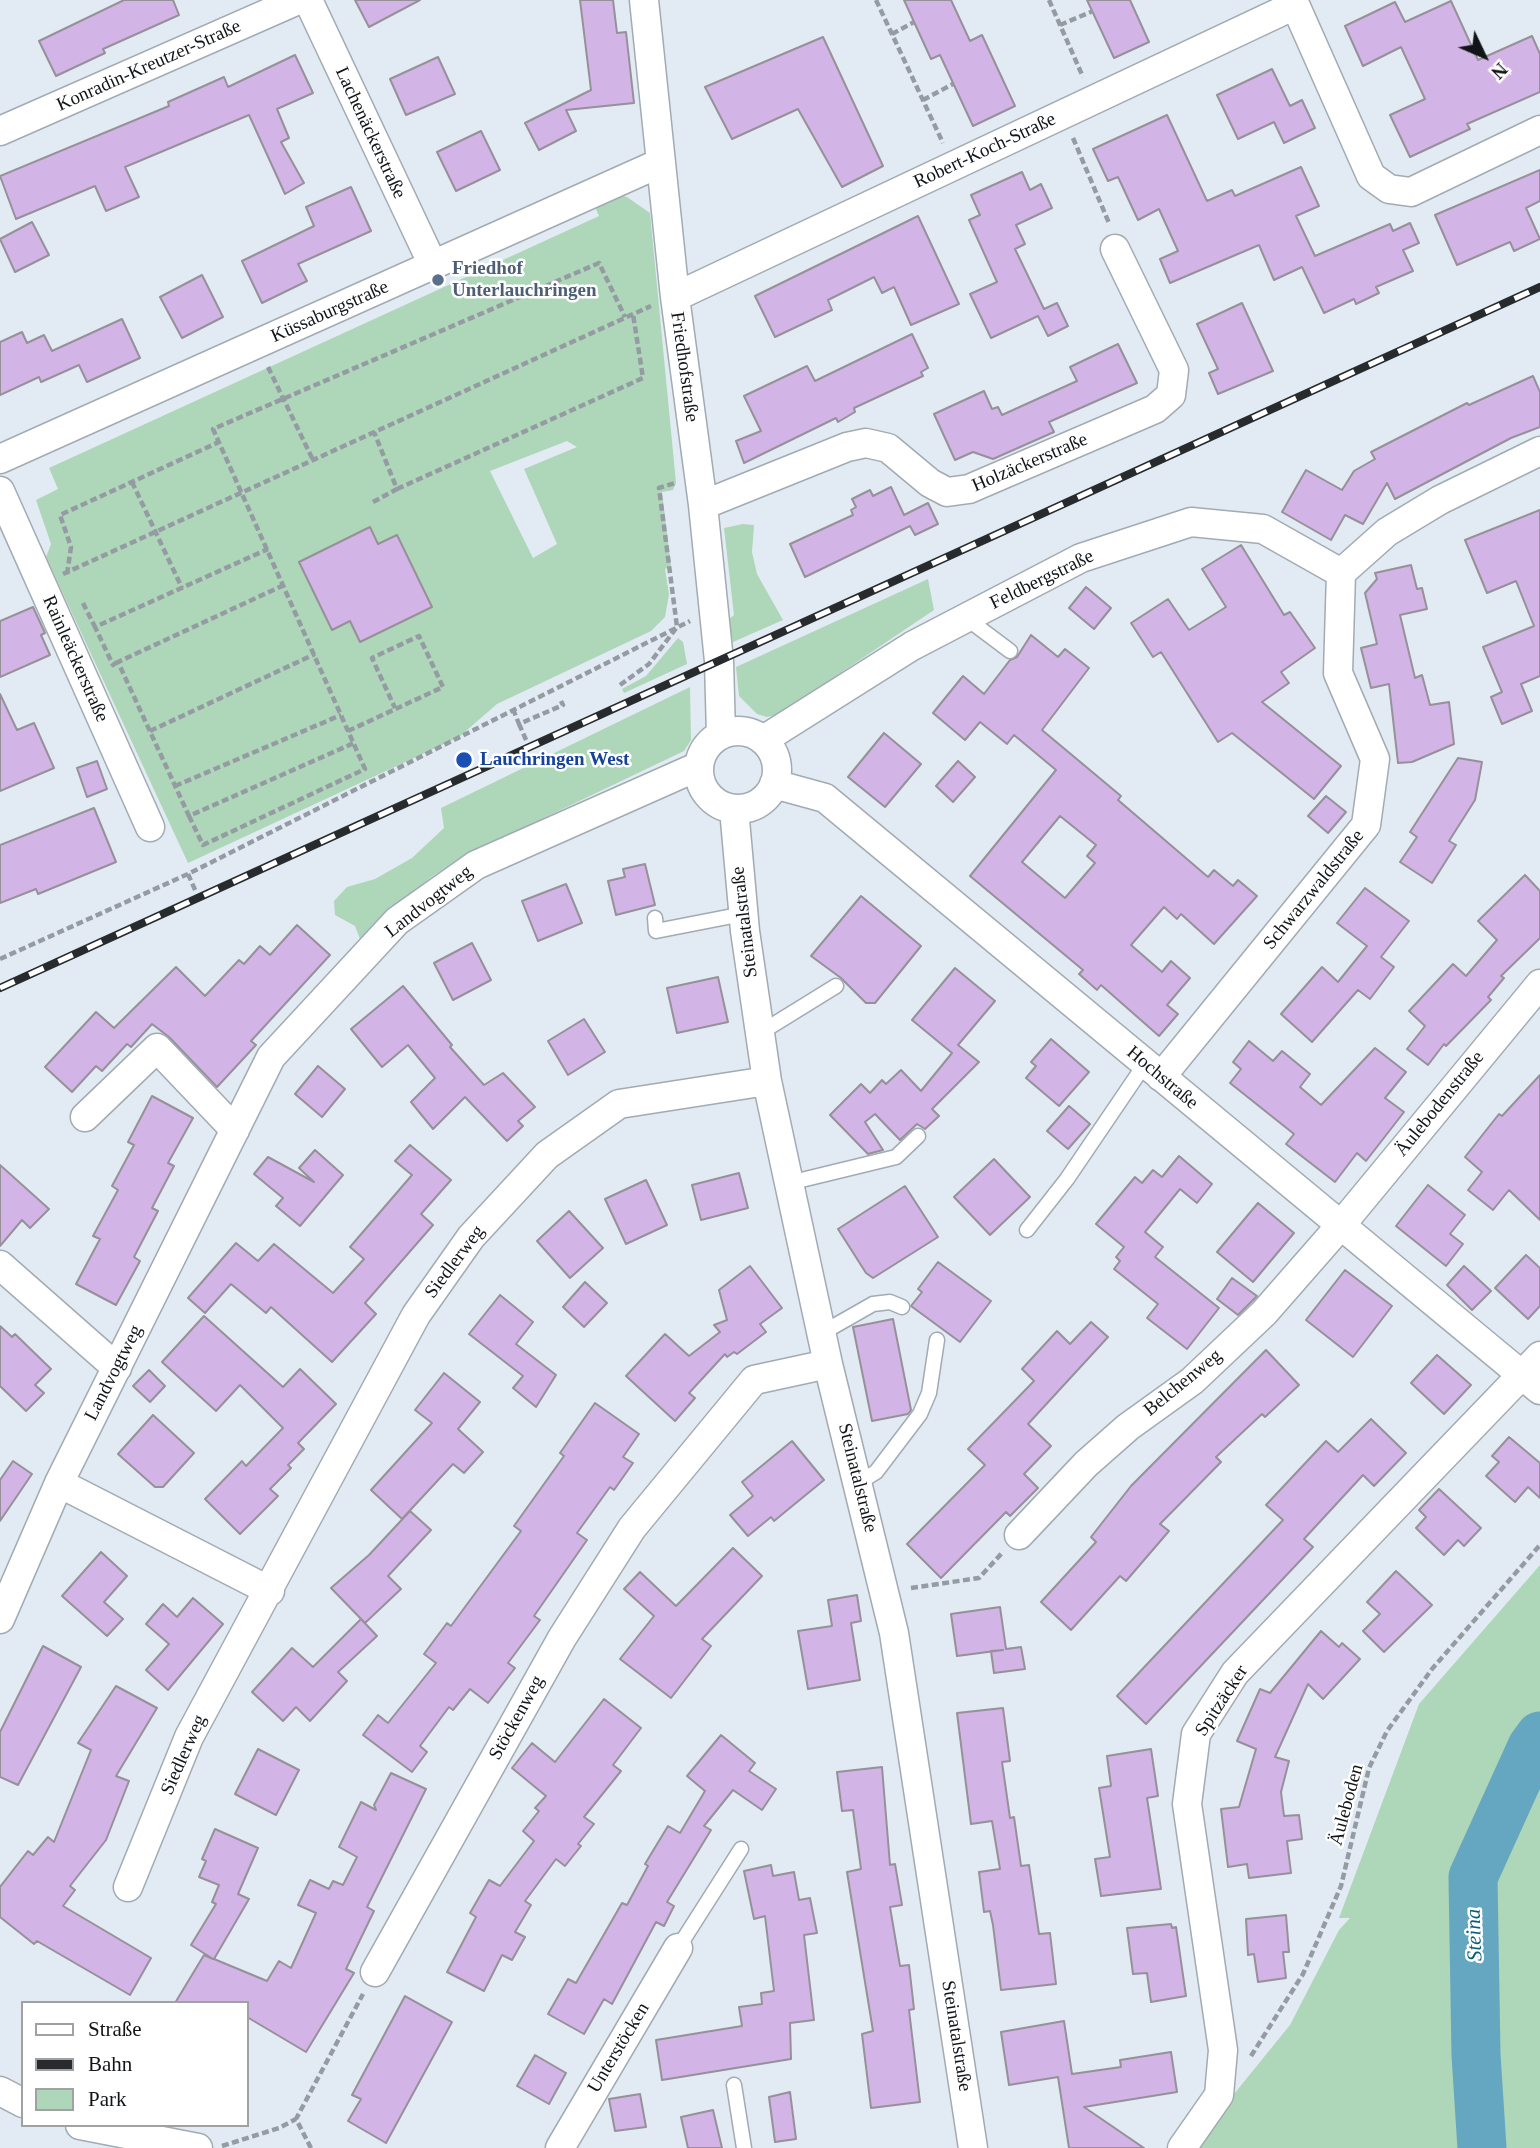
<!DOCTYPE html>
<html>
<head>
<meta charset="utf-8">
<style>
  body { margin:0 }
  #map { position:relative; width:1540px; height:2148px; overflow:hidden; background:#e2ebf4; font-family:Georgia,serif }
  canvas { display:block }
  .legend { position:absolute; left:21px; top:2001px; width:228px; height:126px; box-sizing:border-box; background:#fff; border:2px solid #a0a1a3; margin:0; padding:9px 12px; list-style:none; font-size:21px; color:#121518 }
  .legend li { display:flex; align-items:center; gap:14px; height:35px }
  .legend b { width:35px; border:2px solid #a0a1a3 }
  .north { position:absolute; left:1449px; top:21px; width:70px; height:70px; -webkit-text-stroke:5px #fff; paint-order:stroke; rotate:134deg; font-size:19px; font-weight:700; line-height:28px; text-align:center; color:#121518 }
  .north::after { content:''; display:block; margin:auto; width:24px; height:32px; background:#121518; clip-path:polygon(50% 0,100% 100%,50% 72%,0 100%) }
</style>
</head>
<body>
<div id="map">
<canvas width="1540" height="2148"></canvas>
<ul class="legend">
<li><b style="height:9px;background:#fff"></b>Straße</li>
<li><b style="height:9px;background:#272b2e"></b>Bahn</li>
<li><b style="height:19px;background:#aed6b8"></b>Park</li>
</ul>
<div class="north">N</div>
</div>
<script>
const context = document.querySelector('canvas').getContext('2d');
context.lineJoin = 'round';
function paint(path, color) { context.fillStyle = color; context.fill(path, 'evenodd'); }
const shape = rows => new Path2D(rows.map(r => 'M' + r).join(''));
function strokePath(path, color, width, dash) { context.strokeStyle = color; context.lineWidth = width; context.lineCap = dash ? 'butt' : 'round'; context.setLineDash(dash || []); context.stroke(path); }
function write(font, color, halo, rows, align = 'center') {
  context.font = font + ' Georgia,serif'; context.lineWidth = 5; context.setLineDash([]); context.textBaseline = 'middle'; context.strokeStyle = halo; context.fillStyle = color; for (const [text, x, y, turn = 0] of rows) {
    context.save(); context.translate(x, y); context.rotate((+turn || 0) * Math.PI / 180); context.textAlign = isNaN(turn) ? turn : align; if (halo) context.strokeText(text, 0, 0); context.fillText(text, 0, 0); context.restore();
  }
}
paint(shape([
  [615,194,627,197,650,213,676,483,673,490,662,492,671,566,665,569,669,594,665,617,651,631,497,704,459,737,188,863,46,557,51,544,36,500,58,489,49,468,599,216,592,200],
  [567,441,577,447,524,469,557,544,533,558,490,471],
  [743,524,754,525,752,552,757,574,783,620,733,642,728,620,734,615,724,528],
  [928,579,934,610,778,715,767,717,757,714,739,696,736,667],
  [678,638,683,642,687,664,624,693,622,689,646,676],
  [690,687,691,740,684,751,458,859,430,878,360,939,355,926,335,915,334,901,347,887,375,879,412,858,444,828,441,808],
  [1540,1565,1540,2148,1200,2148,1234,2094,1290,2025,1339,1930,1350,1918,1339,1918,1419,1704]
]), '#aed6b8');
strokePath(shape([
  [1482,2148,1476,2055,1473,1877,1532,1747,1540,1736]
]), '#65a6c0', 49);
const building = shape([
  [124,0,173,0,179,15,103,49,105,53,56,76,39,41,124,0],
  [355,0,420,0,369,27,355,0],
  [580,0,613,0,617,33,626,32,634,103,566,110,576,131,539,150,525,123,591,90,580,0],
  [904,0,951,0,970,41,982,35,1015,106,973,126,940,55,931,59,904,0],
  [1087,0,1130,0,1149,42,1114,58,1087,0],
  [1451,1,1478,60,1532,36,1540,54,1540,92,1467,124,1470,129,1410,157,1390,115,1425,99,1401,47,1363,66,1345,26,1395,2,1405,22,1451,1],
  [823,37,883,166,842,187,798,109,732,139,705,87,823,37],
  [295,55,313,93,277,109,289,138,281,142,304,183,285,194,249,115,125,167,139,197,106,211,95,186,16,219,0,176,169,106,168,102,224,77,228,87,295,55],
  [438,57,455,94,406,115,390,79,438,57],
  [1272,69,1290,106,1302,100,1315,128,1284,143,1274,122,1238,139,1217,95,1272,69],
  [1167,115,1207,201,1232,190,1235,196,1301,167,1319,206,1296,216,1315,256,1390,224,1393,231,1410,223,1419,243,1403,250,1413,271,1376,287,1379,293,1356,304,1354,299,1324,313,1302,267,1274,280,1259,245,1170,283,1160,259,1178,251,1159,209,1138,220,1118,177,1108,181,1093,149,1167,115],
  [481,131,500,170,456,191,437,152,481,131],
  [1540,170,1540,201,1526,208,1540,239,1514,251,1510,242,1457,265,1435,215,1540,170],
  [1022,172,1030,190,1041,184,1052,208,1016,225,1025,244,1015,249,1044,309,1057,303,1068,326,1048,336,1038,316,991,338,970,294,997,282,969,220,980,215,971,195,1022,172],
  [351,187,371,231,298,264,307,281,262,303,242,261,314,226,306,207,351,187],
  [918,216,959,304,911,325,894,287,882,293,874,277,828,300,832,310,775,337,755,296,918,216],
  [32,222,49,255,15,272,0,239,32,222],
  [202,275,223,317,182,338,160,297,202,275],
  [1242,303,1273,371,1218,394,1209,373,1218,369,1197,324,1242,303],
  [122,319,140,358,87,382,79,365,41,382,39,377,0,395,0,342,22,332,27,343,44,335,52,351,122,319],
  [912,334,928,368,921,372,923,376,854,408,855,412,838,422,836,418,744,463,736,441,761,431,744,396,807,366,815,381,912,334],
  [1118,344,1137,383,1049,422,1054,432,993,459,973,452,955,460,934,414,984,391,992,409,998,407,1002,415,1077,381,1070,367,1118,344],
  [1533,376,1540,392,1540,427,1511,438,1395,499,1387,483,1363,524,1345,515,1331,540,1282,512,1306,470,1342,490,1354,471,1375,459,1371,452,1467,403,1469,405,1533,376],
  [891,487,904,515,928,503,938,524,915,535,910,526,805,577,790,544,853,515,851,510,856,507,852,499,870,490,873,496,891,487],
  [1540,510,1540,676,1521,684,1532,711,1502,724,1491,697,1502,692,1483,647,1534,626,1516,581,1487,593,1465,540,1540,510],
  [370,527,378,544,397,535,432,607,360,642,350,621,332,630,299,562,370,527],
  [1241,545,1284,615,1290,612,1315,648,1281,672,1289,683,1262,702,1341,766,1314,799,1232,733,1218,742,1161,652,1153,657,1131,623,1168,599,1189,630,1226,607,1202,569,1241,545],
  [1411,565,1417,589,1422,588,1427,609,1400,615,1415,678,1422,675,1430,705,1449,702,1454,744,1412,762,1398,763,1389,684,1371,688,1361,648,1377,644,1365,593,1377,579,1375,573,1411,565],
  [1086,587,1111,608,1094,629,1069,608,1086,587],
  [33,607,45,633,41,635,50,655,0,677,0,621,33,607],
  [1031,635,1058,657,1065,649,1089,668,1042,730,1121,796,1118,800,1208,877,1214,870,1233,886,1238,880,1257,896,1214,944,1181,914,1177,919,1164,907,1131,945,1162,972,1171,961,1190,978,1167,1005,1178,1014,1159,1036,1101,985,1097,990,1079,974,1083,970,970,876,1056,770,1014,735,1007,744,980,722,965,740,933,713,963,676,984,694,1010,660,1017,657,1031,635],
  [1060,816,1096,845,1087,856,1095,863,1065,898,1022,862,1060,816],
  [0,694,17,730,34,723,54,768,0,791,0,694],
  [884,733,921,764,885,807,848,777,884,733],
  [1458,758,1482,762,1475,800,1449,841,1456,845,1432,883,1400,862,1417,837,1410,832,1458,758],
  [97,761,107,789,87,797,77,768,97,761],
  [958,761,975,777,953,802,936,786,958,761],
  [1326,796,1346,812,1328,833,1308,816,1326,796],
  [94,808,116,862,38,894,36,889,0,903,0,845,94,808],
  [645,864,655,905,616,915,608,881,625,877,623,869,645,864],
  [1525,875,1540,891,1540,938,1501,976,1504,978,1488,997,1491,1000,1446,1046,1444,1044,1428,1065,1407,1049,1425,1026,1409,1011,1453,964,1466,976,1497,940,1478,921,1525,875],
  [566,884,582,923,538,941,522,901,566,884],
  [1365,888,1409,921,1381,957,1394,967,1370,999,1358,990,1312,1042,1281,1014,1322,967,1338,982,1367,946,1337,923,1365,888],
  [861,896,921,946,875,1003,866,1003,841,978,811,956,861,896],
  [297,925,330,955,251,1041,256,1045,217,1087,169,1037,152,1024,131,1047,127,1044,102,1071,96,1066,72,1092,45,1067,96,1012,114,1028,176,967,205,996,239,960,244,964,260,946,270,955,297,925],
  [472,943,491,980,453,1000,434,963,472,943],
  [955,968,995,1001,958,1045,979,1062,932,1109,939,1116,925,1129,917,1124,900,1140,875,1114,865,1122,883,1150,868,1154,830,1115,861,1084,870,1093,882,1080,886,1084,901,1070,921,1091,952,1053,912,1020,955,968],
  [718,977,728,1022,677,1033,667,988,718,977],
  [403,986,452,1045,450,1047,484,1085,503,1073,535,1107,518,1121,523,1126,507,1141,465,1097,433,1129,411,1102,435,1078,408,1045,382,1067,351,1029,403,986],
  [584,1019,605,1052,568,1075,548,1041,584,1019],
  [1051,1039,1089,1072,1059,1106,1026,1078,1036,1066,1031,1062,1051,1039],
  [1249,1041,1273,1061,1282,1051,1310,1074,1300,1087,1321,1105,1375,1048,1406,1072,1385,1098,1404,1112,1366,1161,1357,1153,1335,1182,1286,1144,1294,1134,1230,1083,1241,1069,1233,1062,1249,1041],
  [318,1066,345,1089,322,1117,295,1094,318,1066],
  [1540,1075,1540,1220,1509,1190,1493,1210,1468,1190,1482,1172,1465,1157,1499,1114,1502,1116,1540,1075],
  [152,1096,193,1118,168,1163,174,1166,152,1208,158,1211,134,1257,140,1261,116,1305,76,1284,100,1239,93,1236,118,1190,112,1186,134,1145,128,1142,152,1096],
  [1069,1106,1090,1124,1068,1149,1047,1131,1069,1106],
  [410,1145,451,1180,421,1214,433,1225,365,1303,376,1314,332,1362,271,1307,266,1313,231,1284,205,1313,188,1298,236,1243,258,1261,274,1244,333,1293,364,1259,350,1247,412,1175,395,1161,410,1145],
  [315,1150,343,1175,300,1226,276,1206,283,1198,254,1174,268,1157,314,1182,299,1168,315,1150],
  [1179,1156,1212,1184,1197,1203,1180,1189,1145,1232,1163,1247,1155,1257,1219,1308,1187,1349,1147,1318,1158,1304,1114,1269,1120,1261,1116,1257,1124,1247,1096,1224,1135,1177,1142,1183,1153,1170,1162,1177,1179,1156],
  [994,1159,1030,1197,990,1235,954,1197,994,1159],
  [0,1165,49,1209,30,1228,22,1220,0,1246,0,1165],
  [739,1173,748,1208,701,1220,692,1185,739,1173],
  [646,1180,667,1225,626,1244,605,1199,646,1180],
  [1428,1185,1465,1215,1450,1234,1463,1244,1446,1266,1396,1226,1428,1185],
  [905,1186,938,1237,873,1278,866,1273,838,1229,905,1186],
  [1258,1203,1294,1233,1253,1282,1217,1252,1258,1203],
  [569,1211,603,1248,570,1278,537,1241,569,1211],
  [1526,1255,1540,1268,1540,1306,1528,1319,1495,1288,1526,1255],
  [938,1262,991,1301,960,1342,911,1306,922,1292,918,1289,938,1262],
  [750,1266,782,1308,760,1324,766,1332,737,1354,734,1352,727,1357,725,1354,689,1393,695,1398,675,1421,626,1376,665,1334,689,1356,720,1332,714,1325,727,1320,719,1290,750,1266],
  [1464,1266,1491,1291,1472,1310,1447,1285,1464,1266],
  [1345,1270,1392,1306,1353,1357,1306,1320,1345,1270],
  [1232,1278,1257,1296,1238,1315,1217,1299,1232,1278],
  [585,1282,607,1303,584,1327,563,1307,585,1282],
  [500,1295,533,1322,516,1344,556,1375,536,1407,513,1388,523,1376,469,1334,500,1295],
  [204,1316,283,1387,300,1369,336,1404,298,1443,304,1449,288,1465,291,1468,270,1489,278,1496,240,1534,205,1499,242,1461,246,1466,283,1428,240,1385,216,1411,162,1362,204,1316],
  [893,1319,911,1410,908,1414,872,1421,853,1327,893,1319],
  [1091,1322,1108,1337,1028,1424,1051,1446,1024,1474,1038,1488,1010,1516,1006,1512,941,1578,907,1544,985,1465,968,1449,1034,1381,1022,1369,1057,1331,1070,1344,1091,1322],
  [0,1326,12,1337,15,1334,51,1369,35,1385,44,1393,26,1411,0,1386,0,1326],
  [1266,1350,1299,1385,1265,1417,1262,1414,1216,1457,1221,1462,1160,1524,1169,1531,1126,1581,1120,1576,1071,1630,1041,1602,1096,1542,1091,1537,1131,1486,1266,1350],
  [1437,1355,1471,1385,1444,1414,1411,1383,1437,1355],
  [149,1370,165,1386,150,1402,133,1386,149,1370],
  [444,1373,480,1402,458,1429,483,1452,464,1473,453,1464,402,1519,371,1490,432,1423,415,1410,444,1373],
  [595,1403,639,1434,623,1457,633,1463,614,1490,610,1487,577,1533,587,1540,534,1616,540,1620,508,1663,515,1668,488,1703,470,1689,453,1710,449,1707,420,1746,427,1752,412,1772,363,1735,378,1715,388,1723,436,1663,424,1654,447,1623,451,1626,521,1531,514,1526,564,1456,560,1453,595,1403],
  [153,1415,194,1453,163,1487,155,1487,118,1454,153,1415],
  [1371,1419,1406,1453,1374,1486,1363,1475,1304,1539,1313,1547,1146,1724,1117,1696,1283,1520,1266,1505,1326,1441,1338,1452,1371,1419],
  [1509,1437,1540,1463,1540,1498,1528,1487,1515,1502,1486,1476,1499,1462,1492,1456,1509,1437],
  [792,1441,824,1480,774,1521,771,1517,748,1536,730,1515,753,1496,742,1482,792,1441],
  [13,1461,32,1474,0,1521,0,1480,13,1461],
  [1439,1489,1481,1528,1464,1546,1458,1540,1444,1555,1416,1528,1426,1517,1419,1510,1439,1489],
  [410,1511,431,1530,388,1576,401,1589,365,1623,331,1588,369,1555,410,1511],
  [733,1548,762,1576,702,1639,711,1646,671,1698,620,1659,654,1616,624,1589,640,1572,676,1606,733,1548],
  [101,1552,127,1576,104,1602,123,1619,107,1636,62,1596,101,1552],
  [1396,1571,1432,1605,1384,1652,1363,1631,1380,1614,1367,1602,1396,1571],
  [857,1595,861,1621,851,1623,860,1680,808,1689,798,1631,832,1626,828,1600,857,1595],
  [193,1598,223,1624,168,1690,146,1670,169,1644,146,1624,163,1604,177,1617,193,1598],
  [1000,1607,1006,1649,1021,1647,1025,1669,994,1673,991,1651,1003,1650,957,1656,951,1614,1000,1607],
  [361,1619,377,1636,338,1672,347,1681,310,1721,296,1707,283,1721,252,1692,292,1648,313,1667,361,1619],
  [1321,1631,1339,1647,1342,1643,1360,1659,1323,1699,1308,1684,1275,1757,1289,1761,1281,1792,1284,1816,1299,1815,1302,1839,1287,1841,1291,1873,1249,1878,1247,1864,1228,1867,1221,1809,1239,1807,1256,1749,1237,1741,1260,1689,1270,1693,1321,1631],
  [43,1646,81,1667,18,1785,0,1777,0,1732,43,1646],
  [116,1686,157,1708,116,1776,129,1781,106,1840,70,1886,75,1890,63,1906,151,1958,130,1995,37,1941,34,1944,0,1917,0,1887,28,1851,33,1855,48,1837,54,1842,91,1750,78,1743,116,1686],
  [604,1699,641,1728,613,1765,621,1771,584,1817,594,1824,578,1844,581,1846,565,1866,556,1859,525,1901,531,1905,515,1932,525,1937,512,1960,502,1955,484,1991,447,1972,476,1917,470,1913,489,1880,500,1886,534,1841,523,1831,539,1811,535,1808,546,1796,512,1768,532,1743,555,1762,604,1699],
  [1003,1708,1010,1761,1002,1762,1010,1818,1014,1817,1021,1866,1029,1865,1039,1934,1050,1933,1056,1984,1001,1990,993,1925,990,1911,984,1912,979,1872,1000,1869,992,1821,971,1824,957,1713,1003,1708],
  [721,1735,755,1763,749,1771,776,1789,762,1810,733,1790,704,1826,711,1830,667,1902,674,1906,664,1926,656,1922,612,2004,604,1999,584,2034,548,2014,568,1979,576,1983,622,1903,627,1905,648,1866,645,1864,668,1826,680,1833,705,1791,687,1776,721,1735],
  [258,1749,299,1770,276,1815,235,1794,258,1749],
  [1151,1749,1158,1796,1147,1798,1161,1889,1101,1896,1095,1859,1110,1857,1099,1788,1111,1786,1107,1756,1151,1749],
  [882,1767,890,1865,895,1864,902,1905,890,1907,900,1966,909,1965,914,2009,909,2010,920,2102,871,2108,862,2034,873,2031,847,1872,861,1869,853,1810,842,1811,837,1772,882,1767],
  [391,1773,426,1789,367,1907,374,1911,346,1969,354,1973,306,2052,247,2017,247,2003,175,2003,204,1955,213,1959,191,1945,216,1904,212,1902,219,1885,199,1877,206,1861,202,1859,215,1829,258,1848,238,1894,249,1899,214,1959,267,1981,279,1961,291,1968,316,1913,298,1905,310,1880,329,1889,333,1881,343,1885,357,1857,339,1847,361,1802,376,1810,374,1805,391,1773],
  [771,1865,773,1876,794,1872,799,1900,810,1898,817,1933,804,1935,814,2020,790,2023,791,2059,662,2080,656,2040,742,2026,739,2007,762,2004,761,1993,774,1991,765,1916,754,1919,744,1871,771,1865],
  [1286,1915,1289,1952,1283,1952,1286,1978,1258,1982,1254,1954,1248,1955,1246,1919,1286,1915],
  [1171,1924,1172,1928,1176,1927,1186,1996,1151,2002,1147,1973,1133,1974,1127,1928,1171,1924],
  [405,1996,452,2022,386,2143,348,2121,361,2099,352,2095,405,1996],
  [1064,2021,1072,2074,1121,2067,1120,2060,1171,2052,1177,2092,1084,2107,1144,2148,1069,2148,1058,2077,1009,2085,1001,2032,1064,2021],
  [535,2055,566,2073,549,2104,517,2086,535,2055],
  [790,2092,796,2139,775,2142,769,2097,790,2092],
  [640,2094,646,2127,615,2131,609,2099,640,2094],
  [713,2110,722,2148,688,2148,681,2117,713,2110]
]);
paint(building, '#d3b4e6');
strokePath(building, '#969099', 2);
const lane = shape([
  [966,618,1010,651],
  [655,918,656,931,743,914],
  [760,1033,836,986],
  [789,1183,896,1157,918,1136],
  [1027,1230,1067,1179,1145,1064],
  [822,1333,873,1304,890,1302,902,1307],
  [858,1483,876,1472,920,1414,929,1393,937,1340],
  [678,1948,741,1849],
  [734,2085,744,2148]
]);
const street = shape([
  [308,0,433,265],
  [644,0,675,297,703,505,719,661,721,735],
  [1293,0,1371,176,1389,189,1411,192,1540,130],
  [0,131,298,0],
  [675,297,1295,5],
  [0,459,660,163],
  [0,491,150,827],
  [703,505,847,447,866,443,888,448,930,483,947,492,969,489,1155,409,1171,395,1174,370,1115,249],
  '699 770a39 39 0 1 1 78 0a39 39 0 1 1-78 0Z',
  [763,740,912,646,1081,558,1191,522,1263,529,1341,573],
  [774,784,825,798,1540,1390],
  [734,809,745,931,767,1081,828,1364,894,1633,973,2148],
  [1161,1077,1366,825,1375,759,1338,673,1341,573,1387,532,1440,500,1540,451],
  [85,1117,157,1048,235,1130],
  [0,1265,117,1368],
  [59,1483,270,1591],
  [1019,1535,1086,1464,1128,1427,1192,1381,1264,1313,1341,1225,1540,984],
  [0,1619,59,1483,271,1057,397,921,476,865,699,766],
  [128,1887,189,1737,416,1315,471,1237,547,1155,619,1104,767,1081],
  [375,1972,562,1638,632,1528,754,1380,828,1364],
  [0,2091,23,2103],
  [80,2125,198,2148],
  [560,2148,678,1948],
  [1182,2148,1219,2095,1223,2050,1187,1804,1196,1734,1235,1673,1540,1356]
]);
strokePath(lane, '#a2aab2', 17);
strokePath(street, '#a2aab2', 31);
strokePath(shape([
  [876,0,943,143],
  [1049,0,1083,77],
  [1060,25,1093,11],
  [892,34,914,22],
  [923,100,953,84],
  [1073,138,1109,223],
  [268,367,313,460],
  [132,482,182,588],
  [397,489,643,378,633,314],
  [373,502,397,489,374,432],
  [63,574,651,306],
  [67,574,71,547,60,515,219,442],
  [284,585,118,662,189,816,354,743],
  [83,603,95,627],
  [117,662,113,665,95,627,268,549],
  [620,685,649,664,677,627,659,488,675,483],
  [513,709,519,724,563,705,561,701],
  [519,724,527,742],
  [150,731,315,654],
  [348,731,443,687,419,636,372,658,395,708],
  [175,786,341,715],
  [189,816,203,845,365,769,213,429,599,263,625,317],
  [188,874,196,892],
  [0,959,188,874,690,621],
  [911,1588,979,1578,1002,1553],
  [1251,2056,1303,1974,1341,1886,1369,1768,1387,1731,1432,1669,1540,1545],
  [222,2146,279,2128,296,2119],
  [311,2148,296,2119,363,1994]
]), '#959ba2', 4.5, [7, 3.5]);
strokePath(lane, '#fff', 14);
strokePath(street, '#fff', 28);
const rail = shape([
  [0,988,1540,287]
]);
strokePath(rail, '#272b2e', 8);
strokePath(rail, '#fff', 5, [16]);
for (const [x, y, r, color] of [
  [438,280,7,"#5c6f8a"],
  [464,760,9,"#1a4fb4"]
]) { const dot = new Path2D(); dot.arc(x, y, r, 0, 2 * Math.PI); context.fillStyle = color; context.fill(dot); strokePath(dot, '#fff', 2.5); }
write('19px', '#121518', '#fff', [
  ["Konradin-Kreutzer-Straße",149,66,-24],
  ["Lachenäckerstraße",370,133,65],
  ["Robert-Koch-Straße",985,151,-25],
  ["Küssaburgstraße",330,312,-24],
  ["Friedhofstraße",684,367,82],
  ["Holzäckerstraße",1030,463,-23],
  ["Feldbergstraße",1042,580,-26],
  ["Rainleäckerstraße",75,659,66],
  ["Schwarzwaldstraße",1314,890,-51],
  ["Landvogtweg",429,902,-38],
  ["Steinatalstraße",745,922,-97],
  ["Hochstraße",1162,1078,40],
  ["Äulebodenstraße",1440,1104,-51],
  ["Siedlerweg",455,1262,-53],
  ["Landvogtweg",114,1373,-63],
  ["Belchenweg",1183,1383,-39],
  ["Steinatalstraße",857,1478,76],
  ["Spitzäcker",1222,1701,-57],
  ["Stöckenweg",517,1718,-61],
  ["Siedlerweg",184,1755,-66],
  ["Äuleboden",1347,1805,-75],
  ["Steinatalstraße",956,2036,81],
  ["Unterstöcken",619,2048,-59]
]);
write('bold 19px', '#4e5e75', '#fff', [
  ["Friedhof",452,269],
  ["Unterlauchringen",452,291]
], 'left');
write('bold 19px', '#164399', '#fff', [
  ["Lauchringen West",480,760]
], 'left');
write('italic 21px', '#07607b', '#fff', [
  ["Steina",1475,1935,-92]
]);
</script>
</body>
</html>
